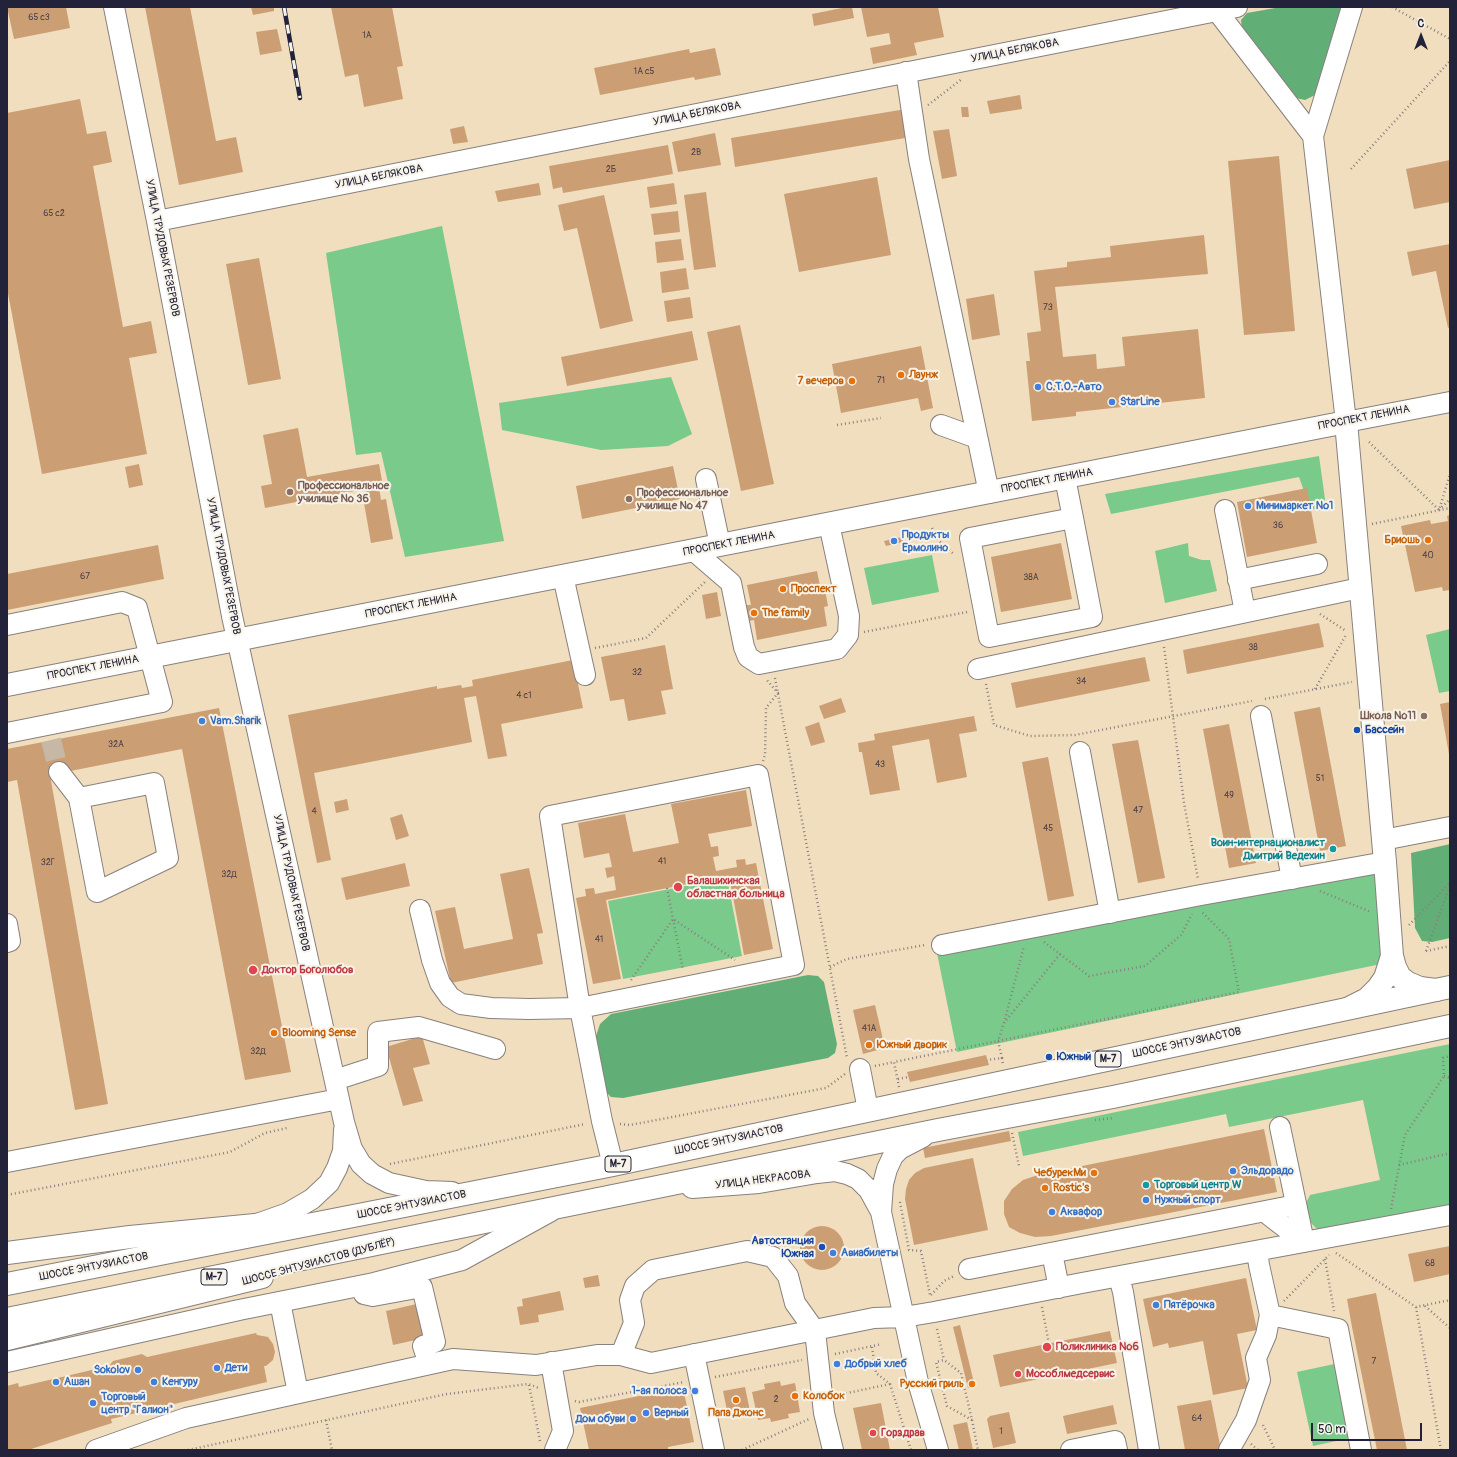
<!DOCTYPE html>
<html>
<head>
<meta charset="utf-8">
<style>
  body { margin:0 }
  #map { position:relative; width:1457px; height:1457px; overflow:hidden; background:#f0debf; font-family:Pangolin,sans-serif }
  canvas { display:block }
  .frame { position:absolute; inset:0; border:8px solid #22223b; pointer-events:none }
  .north { position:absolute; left:1401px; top:16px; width:40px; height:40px; -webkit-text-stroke:3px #f7f3e8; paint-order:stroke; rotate:0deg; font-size:11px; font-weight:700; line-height:16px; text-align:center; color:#22223b }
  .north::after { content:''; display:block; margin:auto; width:14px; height:18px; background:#22223b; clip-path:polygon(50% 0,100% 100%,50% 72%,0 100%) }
  .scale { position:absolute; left:1311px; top:1423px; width:111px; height:18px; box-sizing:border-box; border:2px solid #22223b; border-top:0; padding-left:5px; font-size:12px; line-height:14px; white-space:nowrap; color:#22223b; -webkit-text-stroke:3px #f7f3e8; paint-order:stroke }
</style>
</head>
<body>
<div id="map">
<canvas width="1457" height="1457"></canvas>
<div class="frame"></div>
<div class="north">С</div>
<div class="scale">50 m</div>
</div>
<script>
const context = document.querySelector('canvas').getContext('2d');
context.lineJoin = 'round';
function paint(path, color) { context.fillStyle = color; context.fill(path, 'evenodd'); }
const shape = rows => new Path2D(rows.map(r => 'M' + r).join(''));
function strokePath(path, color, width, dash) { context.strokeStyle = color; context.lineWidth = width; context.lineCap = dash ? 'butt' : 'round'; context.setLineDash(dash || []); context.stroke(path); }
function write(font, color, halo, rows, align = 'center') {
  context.font = font + ' Pangolin,sans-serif'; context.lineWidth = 4; context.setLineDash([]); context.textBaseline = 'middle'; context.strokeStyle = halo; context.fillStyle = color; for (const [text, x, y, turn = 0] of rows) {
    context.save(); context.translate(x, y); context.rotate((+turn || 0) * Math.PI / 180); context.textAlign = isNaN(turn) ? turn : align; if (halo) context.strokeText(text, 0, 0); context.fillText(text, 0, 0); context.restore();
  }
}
paint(shape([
  [442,226,504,541,405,557,381,452,356,455,326,253],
  [671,377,692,434,668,446,601,450,502,430,499,403],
  [1319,456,1325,499,1321,511,1310,508,1299,477,1111,514,1105,494],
  [1188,543,1189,556,1202,560,1210,560,1217,591,1165,603,1155,551],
  [932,555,939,592,872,605,864,568],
  [1450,629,1450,691,1439,693,1426,635],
  [1375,869,1381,964,957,1052,937,953],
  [727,878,742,956,623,979,608,901],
  [1450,1044,1450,1206,1326,1231,1317,1229,1311,1223,1306,1203,1310,1195,1380,1180,1363,1100,1229,1127,1226,1114,1023,1156,1018,1132],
  [1339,1363,1355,1437,1313,1446,1297,1372]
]), '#79ca8b');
paint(shape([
  [1281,7,1340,7,1341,10,1315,95,1305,100,1296,98,1242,29,1241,20,1247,13],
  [1450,844,1450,938,1432,942,1422,941,1415,928,1411,853],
  [808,975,818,976,824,982,837,1044,835,1053,828,1058,623,1098,611,1097,605,1091,595,1039,600,1024,611,1014]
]), '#62ae77');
paint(shape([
  [7,7,66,7,70,28,14,39],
  [145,7,190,7,216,141,236,137,243,172,179,185],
  [251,7,274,7,274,11,253,15],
  [331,7,392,7,403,66,397,67,403,99,364,107,358,74,345,77],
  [847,7,852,7,854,18,814,26,812,14],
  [861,7,938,7,944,37,914,43,917,55,873,64,870,48,891,44,889,33,867,37],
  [277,29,282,51,260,55,256,32],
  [715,48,721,75,695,80,694,77,600,95,594,68,689,49,690,53],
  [1020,95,1022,109,990,114,987,101],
  [80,99,87,134,106,131,112,162,93,166,123,327,151,321,157,353,129,358,147,454,42,474,7,288,7,113],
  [961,107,968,107,969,117,962,117],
  [906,109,911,137,735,167,731,138],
  [464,126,468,142,453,144,450,129],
  [949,129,957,176,942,179,933,131],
  [715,133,721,165,678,172,672,142],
  [668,145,673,174,563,193,562,187,553,189,549,166],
  [1279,156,1295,331,1244,335,1228,161],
  [1450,160,1450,202,1414,209,1406,169],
  [877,177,891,255,799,272,784,194],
  [539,183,541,195,498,202,495,191],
  [674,183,677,204,650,208,647,187],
  [706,192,716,267,694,270,684,195],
  [604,195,633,321,600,329,577,228,564,231,558,205],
  [678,211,680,232,654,235,651,214],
  [1204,235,1208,274,1055,287,1063,357,1096,354,1097,369,1125,366,1122,337,1198,329,1205,398,1076,412,1076,416,1032,421,1026,361,1030,361,1027,333,1041,331,1034,271,1067,267,1067,262,1111,257,1110,246],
  [681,239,684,260,657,263,655,242],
  [1450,244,1450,327,1448,328,1436,271,1412,276,1407,252],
  [259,258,281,379,248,385,226,264],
  [686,268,689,289,662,293,660,272],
  [994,294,1000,335,972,340,966,299],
  [690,297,693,318,667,322,664,301],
  [740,325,774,484,741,491,707,332],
  [692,331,698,360,567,386,561,357],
  [921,346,933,408,921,411,918,398,841,413,832,364],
  [298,428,307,477,379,464,383,486,379,487,381,500,386,499,393,539,371,543,364,503,368,502,365,489,265,508,261,486,272,484,263,435],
  [139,464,143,485,129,488,125,467],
  [673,466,680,499,582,519,576,486],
  [1307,488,1317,543,1247,557,1237,502],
  [1450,515,1450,590,1443,591,1442,587,1415,592,1401,526,1430,520,1431,524,1448,521,1447,516],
  [902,537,903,542,886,546,884,541],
  [1061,543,1072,599,1001,612,991,557],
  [158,545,164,579,7,610,7,574],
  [817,571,821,591,825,590,828,606,824,607,827,626,757,640,754,620,749,621,746,605,751,605,747,585],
  [717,592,721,616,706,619,702,595],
  [1319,623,1324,647,1187,674,1183,650],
  [665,645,673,689,661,691,666,714,628,721,624,699,610,701,601,657],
  [1145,657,1150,681,1016,708,1011,683],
  [573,660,583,708,501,724,507,756,488,759,476,696,464,698,472,742,314,773,331,860,317,863,288,715,437,686,437,689,461,685,462,688,473,686,472,680],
  [841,698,846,712,824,719,819,706],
  [1450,702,1450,754,1449,754,1440,704],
  [1320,707,1346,846,1320,851,1294,712],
  [219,708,291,1072,245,1080,182,749,50,775,108,1104,75,1110,17,780,7,782,7,749],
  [974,716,977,731,959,734,967,777,937,783,929,739,892,746,900,790,870,795,862,752,859,752,858,743,875,740,874,734],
  [819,722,825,742,811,746,805,727],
  [1229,724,1256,863,1229,868,1203,729],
  [1138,740,1165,878,1138,883,1112,744],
  [1048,757,1074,896,1048,901,1022,762],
  [746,790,752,826,708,834,711,847,718,846,719,856,713,857,716,871,737,867,736,860,745,859,746,865,756,863,773,949,744,955,729,876,606,900,621,979,593,984,576,898,586,896,585,889,594,888,595,894,616,890,614,876,607,878,605,868,612,867,609,853,584,858,578,823,625,814,633,852,679,843,671,804],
  [347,799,349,810,336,813,334,802],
  [402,814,409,836,396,840,390,818],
  [405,863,410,886,346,900,341,878],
  [529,868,543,933,537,934,543,964,451,983,435,911,455,907,464,949,513,939,500,874],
  [875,1005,885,1048,863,1054,853,1010],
  [422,1036,430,1064,413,1068,423,1101,403,1106,386,1047],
  [986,1055,989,1065,910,1082,907,1072],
  [1264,1129,1277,1192,1051,1236,1035,1237,1020,1233,1009,1227,1004,1214,1004,1201,1012,1189,1023,1180,1038,1175],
  [1009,1131,1011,1141,925,1158,923,1148],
  [973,1158,988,1230,914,1245,905,1199,906,1189,909,1180,915,1173,924,1168],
  '800 1248a22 22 0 1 1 44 0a22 22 0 1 1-44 0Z',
  [1450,1246,1450,1274,1414,1282,1408,1254],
  [598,1275,600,1286,585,1288,583,1278],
  [1246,1278,1257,1330,1237,1334,1248,1388,1213,1395,1203,1341,1169,1348,1168,1343,1153,1347,1143,1299],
  [560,1291,564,1310,538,1315,539,1322,520,1325,517,1307,523,1306,522,1299],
  [1376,1293,1407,1450,1377,1450,1352,1327,1347,1299],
  [421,1303,429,1337,393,1345,386,1311],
  [960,1325,975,1387,968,1388,953,1327],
  [1110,1331,1117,1363,1000,1387,993,1355],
  [256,1333,257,1335,268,1337,273,1344,275,1352,273,1360,266,1366,264,1366,267,1382,111,1419,112,1423,28,1450,7,1450,7,1386,18,1383,19,1387,109,1366,113,1361,142,1354,147,1357],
  [780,1381,781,1386,795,1383,800,1412,788,1414,789,1418,771,1422,770,1418,758,1420,752,1392,765,1389,764,1384],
  [683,1387,694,1442,668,1447,668,1450,589,1450,580,1408],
  [745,1387,750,1411,728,1415,723,1391],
  [1211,1400,1221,1450,1185,1450,1177,1406],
  [881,1403,890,1450,862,1450,853,1408],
  [1113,1405,1117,1424,1067,1434,1063,1416],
  [1009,1412,1016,1443,993,1448,987,1419,990,1416],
  [967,1422,973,1450,959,1450,953,1425]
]), '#cc9e74');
strokePath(shape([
  [51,740,59,772]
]), '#c7b8a5', 20, [20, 10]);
const minor = shape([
  [114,7,157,221,232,616,344,1122,352,1149,361,1164,372,1174,389,1183,426,1191,452,1192],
  [1352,7,1313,136,1346,422,1450,402],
  [1217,11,1313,136],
  [906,72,919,159,989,493],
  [157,221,1237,7],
  [941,425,977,438],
  [1065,478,1073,518,1092,617,989,637,970,538,1073,518],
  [706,479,720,545],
  [1225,510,1245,612],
  [694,551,731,583,744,647,748,657,759,664,837,649,848,635,849,616,829,524],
  [563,576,585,675],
  [1238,580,1317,564],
  [7,625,122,602,137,608,162,702,7,733],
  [978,669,1360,588],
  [1261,716,1292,879],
  [1080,752,1110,913],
  [59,772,79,798,97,892,168,858,154,783,79,798],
  [758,775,794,965,580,1008,550,816,758,775],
  [1383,840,1450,827],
  [420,910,432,960,440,983,450,997,461,1004,491,1008,529,1009,580,1008,602,1121,613,1165],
  [7,924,10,941,7,942],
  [942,945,1201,895,1385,862],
  [860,1069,868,1110],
  [335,1080,378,1066,378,1032,419,1027,495,1049],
  [1280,1127,1304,1242],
  [7,1162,339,1099],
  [692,1188,759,1183,817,1173,835,1171,847,1174,858,1179,869,1190,881,1212,918,1382,938,1450],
  [881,1212,883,1184,887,1169,893,1156,900,1149,923,1137],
  [1265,1212,1304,1242],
  [257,1224,288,1213,312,1199,329,1183,337,1168,343,1151,344,1130],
  [1052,1253,1059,1288],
  [969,1269,1296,1205],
  [1119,1277,1123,1292,1149,1450],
  [364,1294,373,1296,422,1287,435,1342,423,1346,429,1364],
  [280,1302,298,1393],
  [1270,1315,1338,1329,1361,1450],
  [694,1354,714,1450],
  [621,1355,634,1323,630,1300,635,1286,653,1270,747,1251,773,1257,788,1276,795,1303,815,1331,824,1413,833,1450],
  [7,1362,239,1310,374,1283,462,1260,551,1211],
  [551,1362,563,1431,555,1450],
  [96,1450,186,1418,453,1359,536,1365,597,1355,621,1355,651,1363,874,1318,904,1317,934,1312,1082,1283,1450,1215],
  [1071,1450,1115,1441,1117,1450],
  [1229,1450,1246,1420,1260,1380,1256,1358,1266,1335,1270,1315,1259,1265,1257,1251]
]);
const major = shape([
  [7,685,1346,422,1385,862,1392,956,1395,967,1400,977,1408,983,1420,988,1436,990],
  [1349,1008,1367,999,1378,988,1385,978,1392,956],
  [7,1253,130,1237,276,1223],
  [7,1339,262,1277]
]);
const highway = shape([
  [7,1284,613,1165,1450,987],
  [7,1319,938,1130,1113,1097,1450,1026]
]);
strokePath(minor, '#89807d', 22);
strokePath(major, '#89807d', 24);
strokePath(highway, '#89807d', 24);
strokePath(shape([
  [1392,7,1450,39],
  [928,105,962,79],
  [1351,169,1450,61],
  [837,425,881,418],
  [1369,442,1439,510,1450,474],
  [1439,510,1450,499],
  [1372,524,1450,508],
  [932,528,939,541,955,555],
  [1320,614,1346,631],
  [864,632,967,612],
  [1164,647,1184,803,1198,879],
  [595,648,646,638,705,582],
  [775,678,847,1058],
  [986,684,994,725,1030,736,1075,735,1252,701],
  [1315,689,1346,635],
  [1265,699,1352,682],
  [763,761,765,755,766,708,778,693,766,679],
  [667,888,683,970],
  [1320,891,1371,912],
  [1409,925,1450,883],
  [1044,942,1089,976,1145,966,1181,935,1192,914],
  [1426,951,1450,886],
  [1426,951,1450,946],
  [1060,954,1004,1023,998,1041,1239,992,1229,939,1202,912],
  [830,967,847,959,925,945],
  [631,980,673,919,735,960],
  [1004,1023,1024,946],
  [1002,1058,1003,1064],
  [875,1066,894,1062],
  [1444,1076,1450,1078],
  [898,1079,908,1077],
  [899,1087,894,1062,998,1041,1002,1058,987,1060],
  [1095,1120,1114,1118],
  [620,1124,630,1125,826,1088,845,1074],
  [1012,1133,1019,1166],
  [390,1164,585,1124],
  [1399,1165,1450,1153],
  [7,1195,230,1152,265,1133,287,1128],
  [900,1202,909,1250,921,1251,930,1295],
  [1391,1209,1405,1135,1444,1076,1443,1058,1450,1056],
  [1336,1253,1416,1307,1450,1300],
  [1325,1259,1334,1311],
  [931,1295,944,1281,954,1276],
  [1284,1301,1329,1255],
  [1425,1306,1450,1328],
  [1042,1307,1049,1344],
  [1416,1307,1441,1450],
  [937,1329,944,1360],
  [872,1347,876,1373,890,1384,911,1450],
  [835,1354,882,1344],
  [715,1377,802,1360],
  [529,1385,540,1441],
  [838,1395,890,1384],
  [575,1401,579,1402,684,1382],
  [326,1420,332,1450],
  [972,1420,947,1406,936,1362,944,1360,961,1373,972,1420,978,1450],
  [1263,1425,1275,1450],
  [1251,1444,1258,1450],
  [188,1450,447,1394,528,1384,539,1388],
  [742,1450,809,1419]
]), '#89807d', 2.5, [1, 3]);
strokePath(minor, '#fff', 20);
strokePath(major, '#fff', 22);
strokePath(highway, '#fff', 22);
const rail = shape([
  [284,7,300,98]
]);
strokePath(rail, '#22223b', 4.5);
strokePath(rail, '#f7f3e8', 3, [9]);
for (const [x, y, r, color] of [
  [901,375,4,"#e8710a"],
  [852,381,4,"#e8710a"],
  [1038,387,4,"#3f7fe0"],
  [1112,402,4,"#3f7fe0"],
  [290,492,4,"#8d6e63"],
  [629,499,4,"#8d6e63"],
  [1248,506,4,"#3f7fe0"],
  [1428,540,4,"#e8710a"],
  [894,541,4,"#3f7fe0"],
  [783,589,4,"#e8710a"],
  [754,613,4,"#e8710a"],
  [1424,716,4,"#8d6e63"],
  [202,721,4,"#3f7fe0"],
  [1357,730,4,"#1a4fb4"],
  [1333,849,4,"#0f9aa8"],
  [678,887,5,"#e0444e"],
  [253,970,5,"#e0444e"],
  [274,1033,4,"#e8710a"],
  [869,1045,4,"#e8710a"],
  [1049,1057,4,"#1a4fb4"],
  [1233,1171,4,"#3f7fe0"],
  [1094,1173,4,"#e8710a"],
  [1146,1185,4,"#0f9aa8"],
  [1045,1188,4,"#e8710a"],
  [1146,1200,4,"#3f7fe0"],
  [1052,1212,4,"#3f7fe0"],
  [822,1247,4,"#1a4fb4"],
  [833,1253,4,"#3f7fe0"],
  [1156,1305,4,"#3f7fe0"],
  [1047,1347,5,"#e0444e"],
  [837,1364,4,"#3f7fe0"],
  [217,1368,4,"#3f7fe0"],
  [138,1370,4,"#3f7fe0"],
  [1018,1374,4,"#e0444e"],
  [56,1382,4,"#3f7fe0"],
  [154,1382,4,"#3f7fe0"],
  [972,1384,4,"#e8710a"],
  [695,1391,4,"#3f7fe0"],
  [795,1396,4,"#e8710a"],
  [736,1400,4,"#e8710a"],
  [93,1403,4,"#3f7fe0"],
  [646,1413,4,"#3f7fe0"],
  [633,1419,4,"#3f7fe0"],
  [873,1433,4,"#e0444e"]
]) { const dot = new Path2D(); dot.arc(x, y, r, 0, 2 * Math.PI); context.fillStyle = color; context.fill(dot); strokePath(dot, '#f7f3e8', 1.5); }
write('9px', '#4c4149', null, [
  ["65 с3",39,18],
  ["1А",367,36],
  ["1А с5",644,72],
  ["2В",696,153],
  ["2Б",611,170],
  ["65 с2",54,214],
  ["73",1048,308],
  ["71",881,381],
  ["36",1278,526],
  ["40",1428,556],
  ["67",85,577],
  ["38А",1031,578],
  ["38",1253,648],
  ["32",637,673],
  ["34",1081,682],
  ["4 с1",524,696],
  ["32А",116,745],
  ["43",880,765],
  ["51",1320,779],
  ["49",1229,796],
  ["47",1138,811],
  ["4",314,812],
  ["45",1048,829],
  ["41",662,862],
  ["32Г",48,863],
  ["32Д",229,875],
  ["41",599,940],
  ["41А",869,1029],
  ["32Д",258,1052],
  ["68",1430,1264],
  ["7",1374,1362],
  ["2",776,1400],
  ["64",1197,1419],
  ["1",1001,1432]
]);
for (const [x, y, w] of [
  [1108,1059,26],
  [618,1164,26],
  [214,1277,26]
]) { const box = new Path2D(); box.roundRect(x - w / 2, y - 8, w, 16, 3); context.fillStyle = '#f7f3e8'; context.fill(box); strokePath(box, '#22223b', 1); }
write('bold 10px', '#22223b', null, [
  ["М-7",1108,1059],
  ["М-7",618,1164],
  ["М-7",214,1277]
]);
write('11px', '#22223b', '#f7f3e8', [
  ["УЛИЦА БЕЛЯКОВА",1015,51,-11],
  ["УЛИЦА БЕЛЯКОВА",697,114,-11],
  ["УЛИЦА БЕЛЯКОВА",379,177,-11],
  ["УЛИЦА ТРУДОВЫХ РЕЗЕРВОВ",162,248,79],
  ["ПРОСПЕКТ ЛЕНИНА",1364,418,-11],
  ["ПРОСПЕКТ ЛЕНИНА",1047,481,-11],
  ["ПРОСПЕКТ ЛЕНИНА",729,544,-11],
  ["УЛИЦА ТРУДОВЫХ РЕЗЕРВОВ",223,566,79],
  ["ПРОСПЕКТ ЛЕНИНА",411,606,-11],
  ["ПРОСПЕКТ ЛЕНИНА",93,668,-11],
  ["УЛИЦА ТРУДОВЫХ РЕЗЕРВОВ",291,883,78],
  ["ШОССЕ ЭНТУЗИАСТОВ",1187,1043,-12],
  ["ШОССЕ ЭНТУЗИАСТОВ",729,1140,-12],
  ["УЛИЦА НЕКРАСОВА",763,1180,-7],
  ["ШОССЕ ЭНТУЗИАСТОВ",412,1205,-11],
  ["ШОССЕ ЭНТУЗИАСТОВ (ДУБЛЁР)",319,1262,-15],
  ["ШОССЕ ЭНТУЗИАСТОВ",94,1267,-11]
]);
write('bold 11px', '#c56008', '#f7f3e8', [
  ["Лаунж",909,375],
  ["7 вечеров",844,381,"right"],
  ["Бриошь",1420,540,"right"],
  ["Проспект",791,589],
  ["The family",762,613],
  ["Blooming Sense",282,1033],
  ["Южный дворик",877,1045],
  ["ЧебурекМи",1086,1173,"right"],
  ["Rostic's",1053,1188],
  ["Русский гриль",964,1384,"right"],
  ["Колобок",803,1396],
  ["Папа Джонс",736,1413,"center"]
], 'left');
write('bold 11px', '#366cbe', '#f7f3e8', [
  ["С.Т.О.-Авто",1046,387],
  ["StarLine",1120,402],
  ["Минимаркет №1",1256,506],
  ["Продукты",902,535],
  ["Ермолино",902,548],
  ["Vam.Sharik",210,721],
  ["Эльдорадо",1241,1171],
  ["Нужный спорт",1154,1200],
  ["Аквафор",1060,1212],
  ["Авиабилеты",841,1253],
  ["Пятёрочка",1164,1305],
  ["Добрый хлеб",845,1364],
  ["Дети",225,1368],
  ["Sokolov",130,1370,"right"],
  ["Ашан",64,1382],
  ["Кенгуру",162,1382],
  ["1-ая полоса",687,1391,"right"],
  ["Торговый",101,1397],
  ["центр \"Галион\"",101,1410],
  ["Верный",654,1413],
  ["Дом обуви",625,1419,"right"]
], 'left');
write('bold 11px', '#785e54', '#f7f3e8', [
  ["Профессиональное",298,486],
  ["училище № 36",298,499],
  ["Профессиональное",637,493],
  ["училище № 47",637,506],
  ["Школа №11",1416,716,"right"]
], 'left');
write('bold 11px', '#164399', '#f7f3e8', [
  ["Бассейн",1365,730],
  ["Южный",1057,1057],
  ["Автостанция",814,1241,"right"],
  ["Южная",814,1254,"right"]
], 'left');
write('bold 11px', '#0d838f', '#f7f3e8', [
  ["Воин-интернационалист",1325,843],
  ["Дмитрий Ведехин",1325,856],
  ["Торговый центр W",1154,1185,"left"]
], 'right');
write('bold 11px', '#be3a42', '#f7f3e8', [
  ["Балашихинская",687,881],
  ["областная больница",687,894],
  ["Доктор Боголюбов",262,970],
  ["Поликлиника №6",1056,1347],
  ["Мособлмедсервис",1026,1374],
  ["Горздрав",881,1433]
], 'left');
</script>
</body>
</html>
